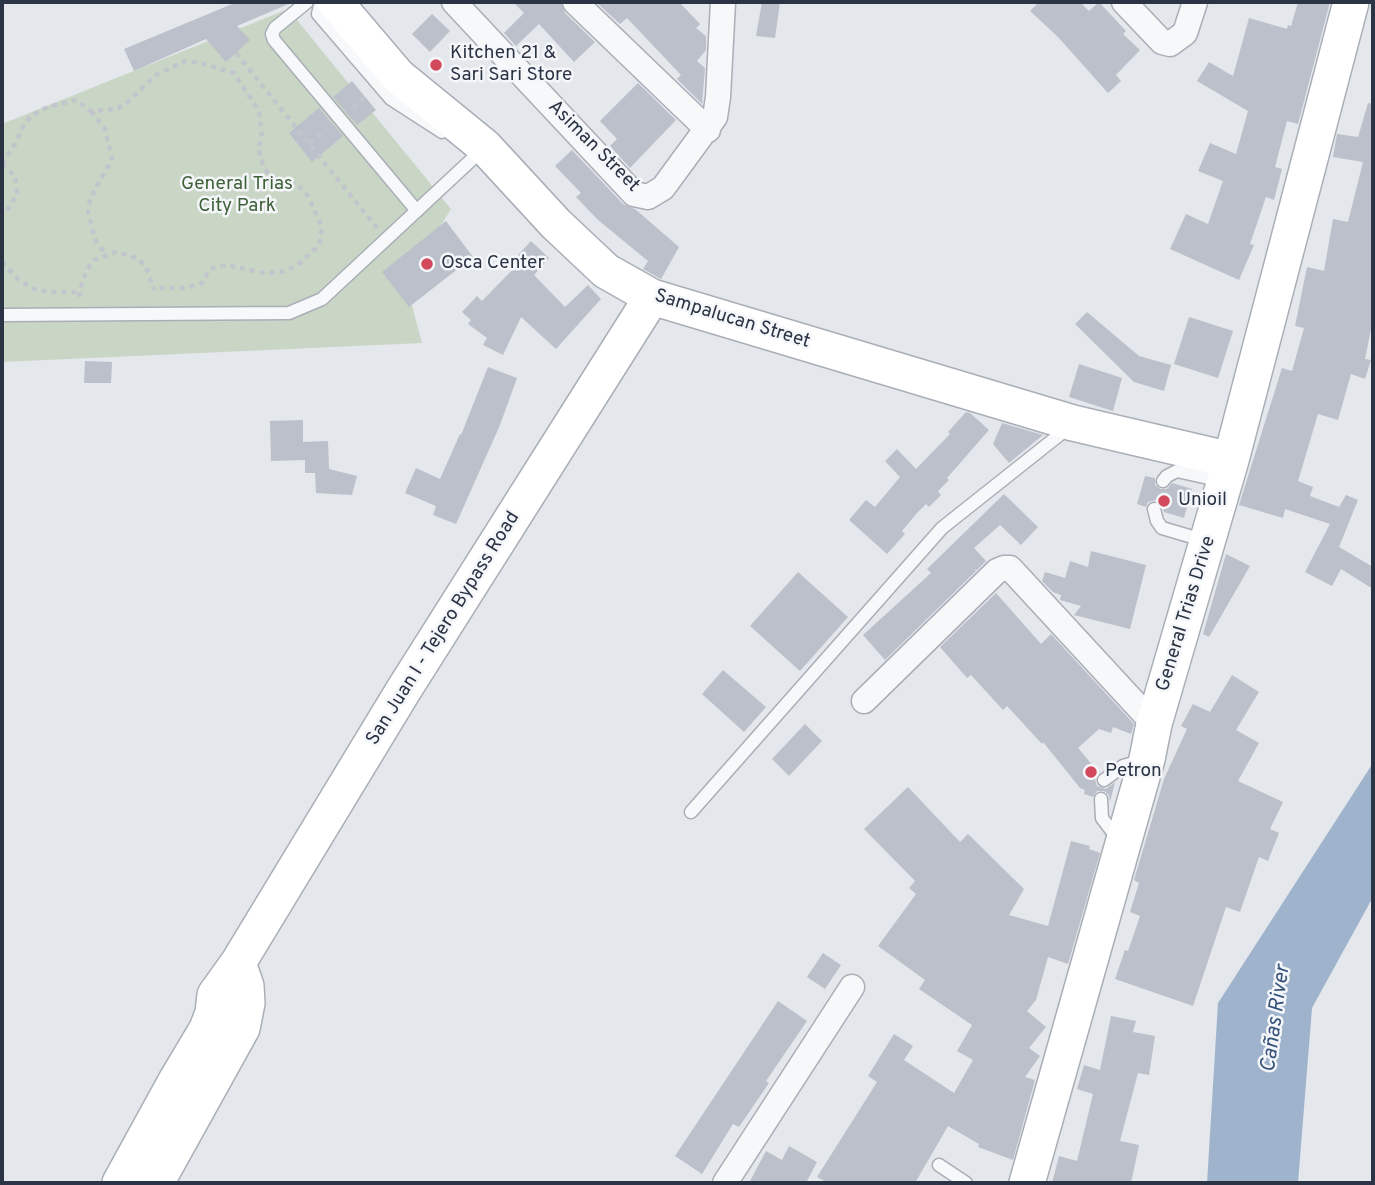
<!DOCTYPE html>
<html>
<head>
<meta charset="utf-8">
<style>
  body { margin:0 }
  #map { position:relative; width:1375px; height:1185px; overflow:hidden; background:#e4e7ec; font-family:Overpass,sans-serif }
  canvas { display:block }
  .frame { position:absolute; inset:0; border:4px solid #2b3445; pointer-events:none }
</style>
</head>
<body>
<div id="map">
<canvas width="1375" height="1185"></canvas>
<div class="frame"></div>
</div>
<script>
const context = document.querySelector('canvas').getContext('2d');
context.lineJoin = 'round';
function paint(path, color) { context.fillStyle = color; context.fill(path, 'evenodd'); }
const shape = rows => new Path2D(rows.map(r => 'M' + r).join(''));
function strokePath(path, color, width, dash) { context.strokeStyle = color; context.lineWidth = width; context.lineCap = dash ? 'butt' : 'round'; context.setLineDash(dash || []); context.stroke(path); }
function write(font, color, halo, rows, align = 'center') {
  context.font = font + ' Overpass,sans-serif'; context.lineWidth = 5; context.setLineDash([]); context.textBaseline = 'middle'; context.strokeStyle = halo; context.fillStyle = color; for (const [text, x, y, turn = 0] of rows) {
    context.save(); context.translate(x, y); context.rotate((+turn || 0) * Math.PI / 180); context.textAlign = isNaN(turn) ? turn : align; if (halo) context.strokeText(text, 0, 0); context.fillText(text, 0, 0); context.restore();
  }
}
paint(shape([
  [288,9,451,209,406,283,422,343,2,362,2,124]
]), '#c9d6c5');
paint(shape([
  [1373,763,1373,897,1312,1008,1298,1183,1207,1183,1218,1003]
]), '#9fb4cc');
paint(shape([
  [237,2,293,2,237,26,250,40,226,62,206,39,134,71,124,49],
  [513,2,561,2,565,13,595,42,574,62,539,24,516,46,504,33,524,13],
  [596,2,679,2,700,24,696,28,706,36,706,50,697,61,705,68,702,104,677,79,681,75,627,18,620,24],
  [762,2,780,2,775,38,756,36],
  [1039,2,1080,2,1089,11,1099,2,1126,31,1123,34,1140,50,1116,75,1121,81,1108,93,1058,37,1030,11],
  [1298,2,1330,2,1298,124,1287,121,1275,167,1282,169,1274,200,1266,197,1250,244,1254,245,1239,280,1170,249,1186,214,1208,224,1223,181,1198,171,1210,143,1236,154,1248,111,1197,81,1209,62,1233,76,1249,18,1287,29,1288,25,1291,26],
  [432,14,450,31,430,52,412,34],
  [352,81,376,110,357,125,333,97],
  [638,83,676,120,630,168,610,146,617,139,600,121],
  [1368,103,1373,104,1373,319,1365,359,1371,360,1365,379,1351,374,1338,420,1318,414,1298,481,1313,487,1310,496,1339,507,1346,495,1358,500,1339,547,1373,567,1373,589,1341,569,1332,586,1305,572,1330,524,1285,509,1283,518,1239,505,1282,368,1292,371,1304,328,1295,326,1307,267,1324,271,1333,219,1348,222,1363,162,1333,157,1337,134,1358,137],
  [319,108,343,136,312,162,289,133],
  [572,150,623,204,635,209,679,247,661,279,643,269,648,261,598,220,576,197,581,193,555,166],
  [446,221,473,257,409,307,382,272],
  [531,241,549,258,534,275,565,307,588,285,601,299,556,349,521,317,503,355,483,345,487,338,468,324,471,320,462,312,477,296,482,301,523,259,518,255],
  [1087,312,1139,356,1171,365,1164,391,1134,382,1075,324],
  [1189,317,1233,331,1218,378,1174,364],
  [85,361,112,362,111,383,84,383],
  [1079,364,1122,378,1113,411,1069,397],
  [488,367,517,378,500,425,456,524,433,515,436,506,405,493,416,468,440,479,460,434,461,435],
  [966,412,970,413,989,430,947,478,949,480,938,491,941,495,929,507,926,504,917,513,902,531,905,534,887,554,849,520,866,500,875,507,900,477,885,461,897,449,916,469,950,434,948,432],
  [303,420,303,442,328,441,329,469,357,476,352,495,316,493,315,473,305,473,305,460,271,461,270,421],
  [1002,423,1043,435,1009,463,993,444],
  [1145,476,1155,478,1155,485,1161,489,1167,489,1172,483,1192,489,1184,518,1164,512,1161,503,1156,500,1148,502,1146,507,1137,504],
  [1004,494,1038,527,1021,545,1000,525,974,548,986,561,977,570,974,569,976,571,885,660,863,635,931,573,927,569],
  [1091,551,1146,565,1130,629,1074,615,1081,606,1060,600,1061,595,1053,592,1042,581,1045,572,1065,578,1070,561,1088,567],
  [1226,554,1250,566,1209,637,1203,634],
  [798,572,848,617,800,671,750,626],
  [996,593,1041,644,1051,634,1134,724,1131,734,1113,727,1111,733,1099,729,1078,748,1099,773,1095,780,1097,786,1106,789,1115,782,1110,802,1109,795,1104,791,1097,791,1093,797,1084,794,1085,790,1080,788,1043,742,1042,744,1007,706,1003,710,971,675,967,678,940,647],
  [723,670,766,707,744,732,702,694],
  [1232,675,1259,692,1236,730,1259,743,1238,781,1283,802,1270,829,1279,833,1268,861,1259,857,1240,912,1226,907,1193,1006,1115,979,1125,950,1128,951,1140,916,1130,912,1139,883,1134,880,1164,779,1187,729,1181,726,1193,704,1210,712],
  [805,724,822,741,789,776,772,759],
  [908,787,960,842,968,834,1024,889,1009,915,1048,926,1071,841,1090,846,1089,849,1100,853,1068,964,1048,957,1036,1000,1027,1011,1046,1027,1029,1048,1040,1056,1025,1077,1035,1080,1013,1160,978,1147,979,1144,948,1126,915,1183,828,1183,817,1177,877,1082,868,1076,894,1034,913,1046,904,1060,954,1093,973,1060,957,1051,972,1025,919,989,925,980,878,946,916,894,909,888,915,881,864,829],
  [823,953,841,965,825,989,807,977],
  [778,1001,807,1021,766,1081,769,1083,739,1127,733,1124,702,1174,675,1156],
  [1111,1016,1136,1021,1133,1032,1155,1036,1149,1075,1138,1073,1120,1141,1139,1145,1131,1183,1052,1183,1059,1156,1077,1161,1093,1094,1077,1089,1084,1065,1100,1070],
  [789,1146,817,1162,806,1183,749,1183,766,1151,782,1160]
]), '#bbc0ca');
const lane = shape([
  [307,2,275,28,272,34,274,40,417,211],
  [321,2,318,14,391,99,442,132],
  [2,315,289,313,322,299,483,149],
  [1163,481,1167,476,1177,471,1222,481],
  [1154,509,1157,521,1162,528,1206,541],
  [1104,780,1123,766,1144,760],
  [1101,799,1102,818,1120,842],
  [691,812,942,528,1068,428],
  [939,1165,966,1183]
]);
const street = shape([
  [454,2,634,194,648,197,663,188,715,117,718,97,723,2],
  [575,2,708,130],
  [1124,2,1162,42,1170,44,1185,33,1195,2],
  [864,701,997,571,1004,568,1010,568,1154,724],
  [725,1183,852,987]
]);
const secondary = shape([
  [335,2,398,76,485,147,556,224,606,271,652,297,1073,423,1231,460],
  [120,1183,176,1081,207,1029,213,1013,215,995,238,963,403,691,652,297],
  [156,1183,242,1028,247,1003,246,986,238,963],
  [1027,1183,1147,759,1154,724,1231,460,1351,2]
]);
strokePath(lane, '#a9aeb7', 15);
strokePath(street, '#a9aeb7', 27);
strokePath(secondary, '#a9aeb7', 38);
strokePath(shape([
  [236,53,377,228],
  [353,108,368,95],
  [91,111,105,129,112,159,90,199,88,212,95,239,105,254],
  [309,143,327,129],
  [2,164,15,144,24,125,32,115,48,107,76,100,91,111,117,109,128,102,156,75,185,61,200,63,234,73,259,111,262,138,258,148,264,168,270,175,283,184,296,183,308,196,322,227,319,245,298,265,281,272,264,273,226,265,210,269,202,283,184,288,154,288],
  [2,164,15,176,17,193,9,208,2,213],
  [2,262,19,280,34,289,50,292,79,292],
  [80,297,79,292,87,269,94,260,116,252,137,258,146,267,154,290]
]), '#c2c5cb', 4.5, [5, 5]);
strokePath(lane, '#f7f8fa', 12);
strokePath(street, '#f7f8fa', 24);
strokePath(secondary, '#fff', 35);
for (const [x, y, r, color] of [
  [436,65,7,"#d1495b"],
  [427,264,7,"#d1495b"],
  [1164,501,7,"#d1495b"],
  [1091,772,7,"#d1495b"]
]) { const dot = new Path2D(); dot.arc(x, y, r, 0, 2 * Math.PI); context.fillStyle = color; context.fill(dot); strokePath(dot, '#f4f6f9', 2.5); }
write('19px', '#2b3445', '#f4f6f9', [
  ["Kitchen 21 &",450,54],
  ["Sari Sari Store",450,76],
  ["Osca Center",441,264],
  ["Unioil",1178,501],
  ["Petron",1105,772]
], 'left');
write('19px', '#2b3445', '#f4f6f9', [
  ["Asiman Street",593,147,45],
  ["Sampalucan Street",732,320,17],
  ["General Trias Drive",1187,614,-73],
  ["San Juan I - Tejero Bypass Road",444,629,-58]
]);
write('19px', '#3f6138', '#f4f6f9', [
  ["General Trias",237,185],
  ["City Park",237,207]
]);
write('italic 21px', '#34527a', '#f4f6f9', [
  ["Cañas River",1277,1019,-82]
]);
</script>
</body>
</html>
